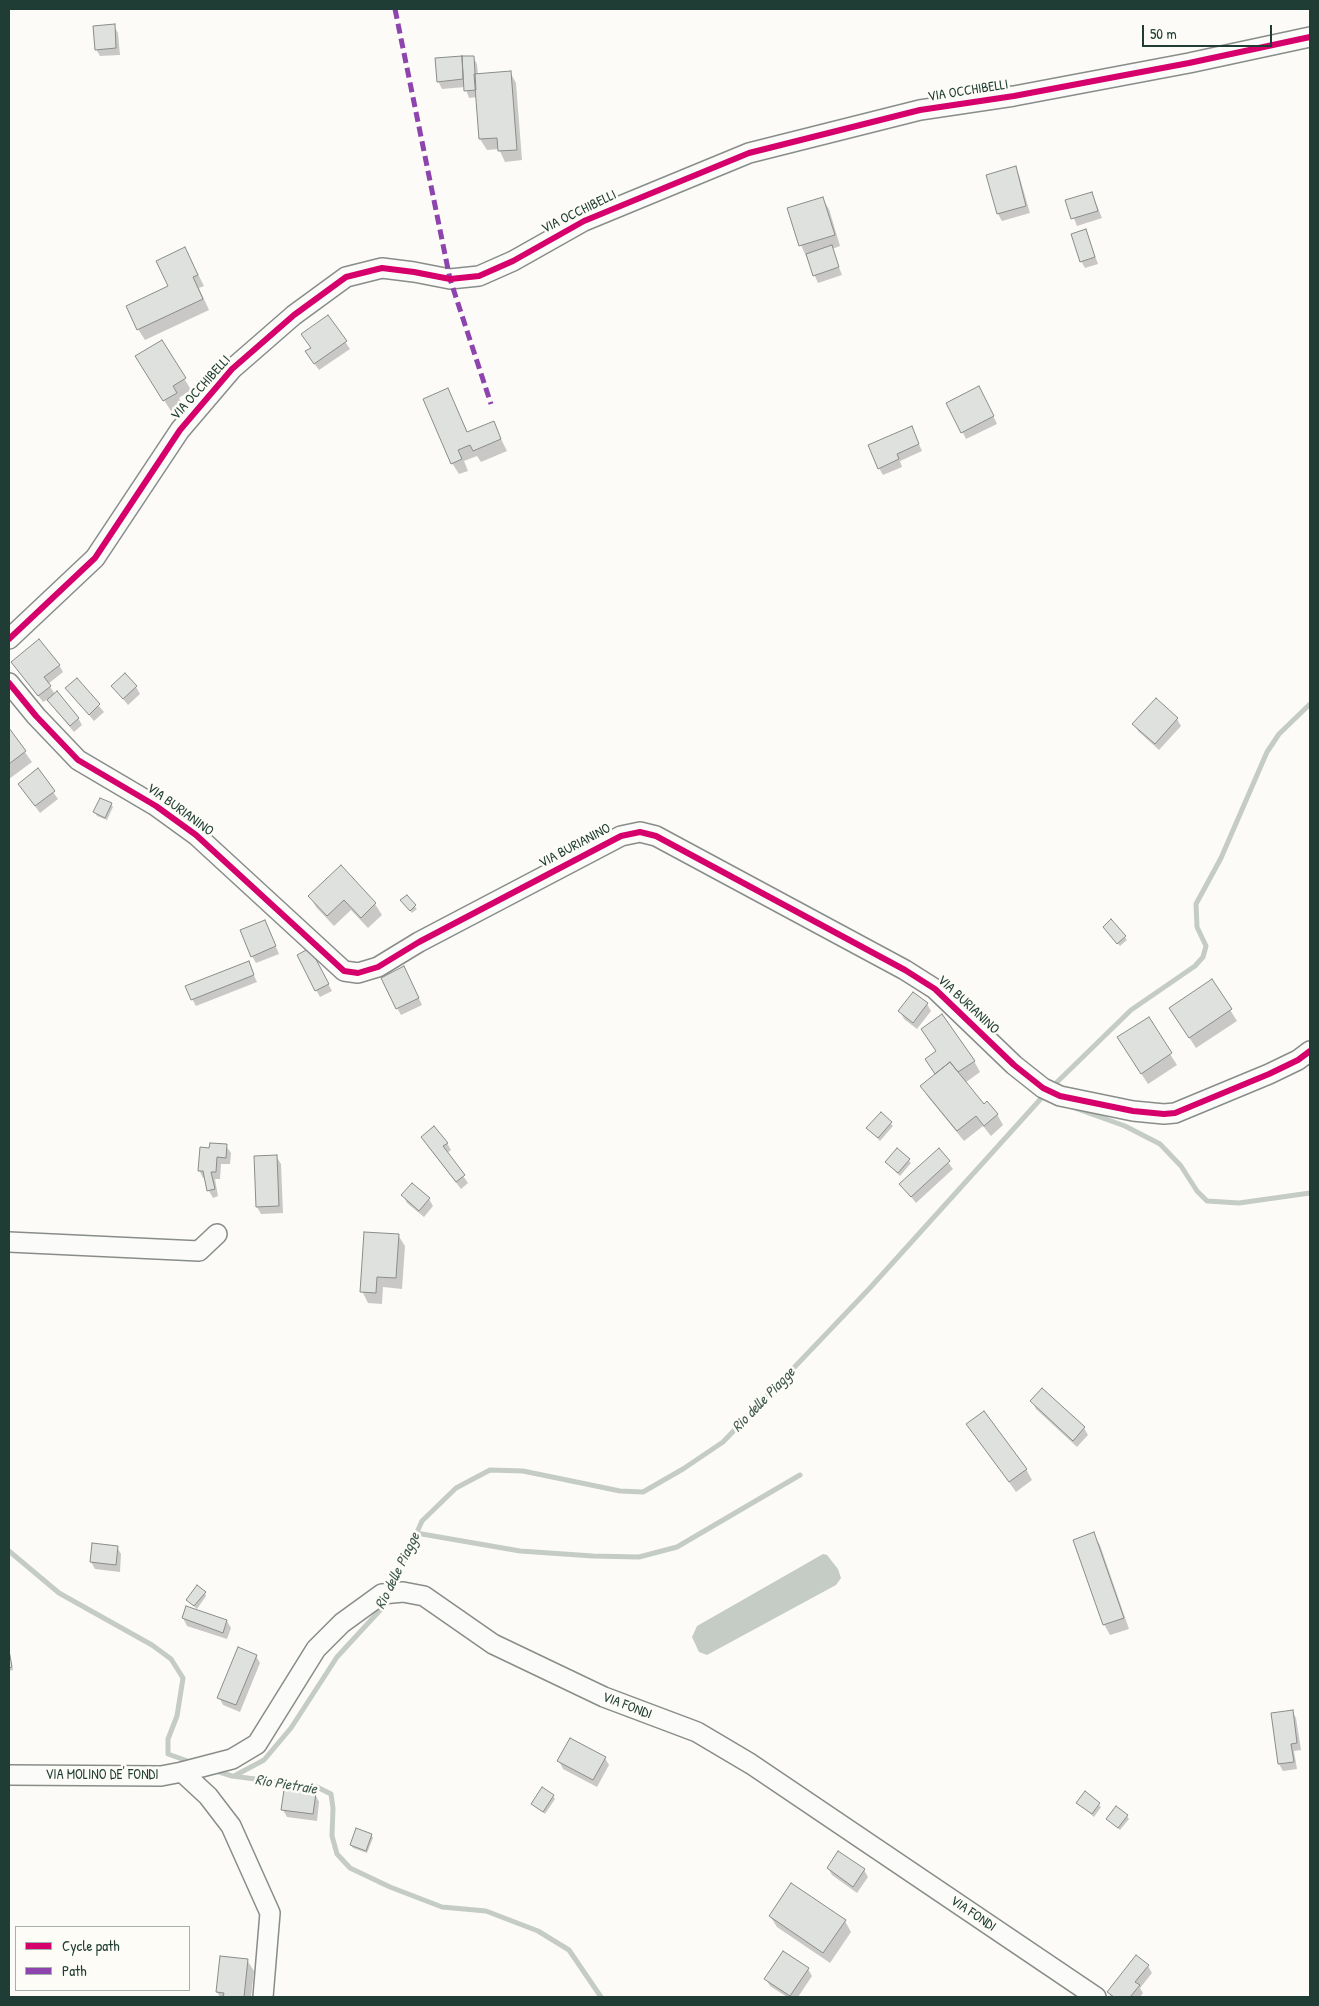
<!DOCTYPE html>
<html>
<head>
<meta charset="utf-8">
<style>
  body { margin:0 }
  #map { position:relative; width:1319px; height:2006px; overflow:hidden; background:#fcfbf8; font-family:"Patrick Hand",sans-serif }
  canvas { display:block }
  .frame { position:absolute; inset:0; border:10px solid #1f3d34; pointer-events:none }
  .legend { position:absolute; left:15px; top:1926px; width:175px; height:65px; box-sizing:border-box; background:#fdfcf7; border:1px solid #a4b0a9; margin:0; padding:6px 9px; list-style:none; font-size:15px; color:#1f3d34 }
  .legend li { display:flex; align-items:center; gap:10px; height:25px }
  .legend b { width:25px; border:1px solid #a4b0a9 }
  .scale { position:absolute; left:1142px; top:25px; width:130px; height:22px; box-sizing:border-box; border:2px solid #1f3d34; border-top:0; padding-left:6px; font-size:15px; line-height:18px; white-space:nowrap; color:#1f3d34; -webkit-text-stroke:4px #fdfcf7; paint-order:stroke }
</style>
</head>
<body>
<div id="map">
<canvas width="1319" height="2006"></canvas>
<div class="frame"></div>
<ul class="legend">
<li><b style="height:6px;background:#d6006c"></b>Cycle path</li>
<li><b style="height:6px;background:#8e44ad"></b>Path</li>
</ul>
<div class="scale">50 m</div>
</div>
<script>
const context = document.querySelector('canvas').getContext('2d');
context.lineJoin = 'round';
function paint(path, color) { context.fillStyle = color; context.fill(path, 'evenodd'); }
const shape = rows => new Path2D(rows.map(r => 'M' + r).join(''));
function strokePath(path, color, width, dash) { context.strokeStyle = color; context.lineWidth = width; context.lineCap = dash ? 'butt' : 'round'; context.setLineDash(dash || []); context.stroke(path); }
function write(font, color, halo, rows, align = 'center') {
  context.font = font + ' "Patrick Hand",sans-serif'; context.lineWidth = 5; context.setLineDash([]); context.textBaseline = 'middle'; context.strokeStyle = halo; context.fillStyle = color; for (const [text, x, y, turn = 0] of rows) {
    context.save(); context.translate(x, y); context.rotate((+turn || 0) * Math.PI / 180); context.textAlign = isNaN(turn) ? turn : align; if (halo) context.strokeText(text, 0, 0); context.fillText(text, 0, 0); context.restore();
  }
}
paint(shape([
  [823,1554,827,1555,838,1569,841,1578,836,1585,707,1655,699,1652,692,1637,697,1626]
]), '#c5ccc6');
paint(shape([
  [114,26,118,33,120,55,100,56,96,49],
  [473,57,477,64,478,75,510,72,516,83,522,160,505,162,499,149,487,150,480,139,477,97,469,98,465,87,442,89,438,81,436,59],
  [1015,168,1019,175,1030,213,1002,221,998,214,987,175],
  [1092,193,1102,218,1077,226,1067,201],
  [822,198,829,209,840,246,832,249,842,275,818,283,801,245],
  [1086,231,1098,264,1085,268,1081,261],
  [191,260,204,286,199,288,209,310,145,340,138,329],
  [328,316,350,349,319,370,311,359,312,349],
  [162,341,191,390,179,398,182,404,171,411,143,368],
  [448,390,468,433,493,423,507,451,481,462,477,456,464,461,468,471,459,474,452,463],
  [983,395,997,424,966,439,948,403],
  [915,435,922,451,900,461,902,467,883,475,879,468],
  [59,665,63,672,48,684,55,694,78,718,82,725,74,732,53,707,48,699,43,702,17,669],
  [77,680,104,712,94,721,67,688],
  [113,687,136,687,140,694,128,705],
  [1177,719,1181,726,1159,750,1138,731,1134,724],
  [9,730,32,762,9,779],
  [38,770,58,799,40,813,19,784],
  [111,804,113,807,107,820,97,816,95,812],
  [341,867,375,904,382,915,368,928,351,910,334,926,316,907,310,896],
  [407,897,417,909,412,913,404,904],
  [265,921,279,954,256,963,252,956],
  [1111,921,1127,940,1120,946,1106,930],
  [314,957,332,991,320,997,316,990],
  [248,963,257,982,196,1006,192,999],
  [408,975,422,1005,401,1015,397,1008],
  [1212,981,1237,1021,1196,1048,1177,1019],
  [927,1004,931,1011,917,1029,904,1019,900,1011],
  [1148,1019,1177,1065,1148,1084,1125,1049],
  [937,1052,974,1061,980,1072,965,1083,983,1105,997,1114,1003,1125,991,1136,983,1126,964,1141,928,1097,922,1086,936,1075],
  [881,1114,893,1126,880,1141,868,1128],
  [447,1143,451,1150,447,1153,468,1183,461,1189,426,1144],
  [226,1146,231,1153,230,1164,221,1164,220,1179,215,1179,218,1196,213,1198,209,1191,206,1178,203,1178,199,1170,210,1150],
  [897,1149,911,1163,900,1176,886,1162],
  [939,1150,953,1169,916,1203,901,1184],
  [276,1156,281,1164,283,1213,261,1214,257,1207,256,1157],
  [403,1195,429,1199,433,1206,424,1217,407,1203],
  [398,1235,405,1246,402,1289,383,1287,382,1304,368,1303,362,1291],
  [1032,1401,1084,1428,1088,1435,1077,1447,1036,1409],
  [968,1424,1026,1469,1032,1480,1016,1492],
  [1093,1534,1100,1545,1129,1629,1110,1635,1104,1624],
  [93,1544,117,1547,121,1554,120,1572,95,1569,91,1562],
  [205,1593,206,1596,197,1609,187,1600],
  [187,1608,227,1621,231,1628,227,1639,187,1626,183,1618],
  [9,1651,13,1670,9,1671],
  [256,1656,260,1663,240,1712,223,1705,219,1697],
  [1292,1711,1296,1718,1301,1750,1294,1751,1297,1769,1283,1771,1279,1764],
  [605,1758,609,1765,597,1787,563,1769,559,1761],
  [1085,1793,1101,1807,1094,1817,1078,1803],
  [315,1794,319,1802,317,1821,287,1817,283,1810],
  [553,1796,555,1799,545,1814,533,1804],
  [1127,1816,1129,1819,1120,1830,1108,1819],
  [371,1835,373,1838,367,1853,353,1848,351,1845],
  [828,1868,864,1870,868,1877,857,1893,832,1875],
  [770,1916,845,1921,851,1932,830,1963,777,1927],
  [247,1960,254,1971,251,1997,220,1997,217,1992],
  [1148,1966,1152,1973,1140,1988,1143,1993,1140,1997,1111,1997,1108,1992],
  [808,1969,812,1976,798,1997,787,1997,770,1986,766,1979]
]), '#0003');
strokePath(shape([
  [1052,1087,1131,1010,1195,966,1203,957,1206,946,1197,927,1196,904,1221,858,1267,752,1279,734,1310,704],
  [1072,1107,1125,1126,1160,1144,1181,1166,1197,1191,1207,1201,1239,1203,1310,1193],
  [416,1533,520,1551,593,1556,639,1557,677,1547,800,1475],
  [9,1551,59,1593,152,1645,171,1659,183,1678,177,1716,168,1739,168,1754,193,1763],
  [391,1590,422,1521,456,1488,490,1470,523,1471,620,1491,643,1492,683,1469,723,1442,869,1289,1046,1093],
  [213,1770,232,1776,317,1787,331,1794,333,1808,332,1836,337,1854,350,1868,390,1887,442,1907,486,1911,538,1931,569,1950,601,1997],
  [234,1776,264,1760,291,1728,337,1657,383,1607,387,1597]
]), '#c5ccc6', 5);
const building = shape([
  [115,24,116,48,95,50,93,26,115,24],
  [462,56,463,79,437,82,435,58,462,56],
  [462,56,474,56,476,90,464,91,462,56],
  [511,71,517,150,498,151,497,138,479,139,474,74,511,71],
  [1016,166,1026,206,997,214,986,175,1016,166],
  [1092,192,1098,211,1071,219,1065,200,1092,192],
  [823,197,835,235,799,246,787,208,823,197],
  [1086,229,1095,257,1080,262,1071,234,1086,229],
  [832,245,839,267,813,276,806,254,832,245],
  [185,247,198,275,193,277,203,299,137,330,126,306,168,286,156,261,185,247],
  [328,315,347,341,314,364,305,351,311,348,301,334,328,315],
  [162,340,186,378,173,386,177,393,163,401,135,356,162,340],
  [979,386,994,416,961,433,946,403,979,386],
  [448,388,467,432,494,421,501,439,473,451,470,445,458,450,462,459,451,464,423,399,448,388],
  [912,426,919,444,897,454,899,459,878,469,868,445,912,426],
  [39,639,60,665,44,677,51,686,38,696,11,662,39,639],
  [125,673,137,686,123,699,111,686,125,673],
  [77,678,100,704,89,715,65,688,77,678],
  [57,691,79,718,70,726,47,700,57,691],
  [1156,698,1178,718,1155,744,1132,724,1156,698],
  [9,728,26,751,9,764,9,728],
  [38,768,55,791,35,806,18,784,38,768],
  [100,798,112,803,105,818,93,812,100,798],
  [341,865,376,903,361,918,344,900,327,916,308,896,341,865],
  [407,895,416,905,410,911,400,900,407,895],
  [1111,919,1126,936,1117,944,1103,927,1111,919],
  [265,920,276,946,251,957,240,930,265,920],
  [310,948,329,984,315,991,297,955,310,948],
  [249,961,254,975,191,1000,185,986,249,961],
  [404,966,419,998,396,1009,381,978,404,966],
  [1212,979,1232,1009,1189,1038,1169,1008,1212,979],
  [913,992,928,1003,913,1023,898,1011,913,992],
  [942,1014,975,1061,958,1072,950,1062,935,1074,925,1059,936,1051,921,1029,942,1014],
  [1149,1017,1172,1053,1141,1074,1117,1037,1149,1017],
  [950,1062,984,1104,987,1101,998,1114,984,1126,976,1116,957,1131,920,1086,950,1062],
  [881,1112,892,1122,878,1138,866,1128,881,1112],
  [434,1126,448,1143,443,1146,465,1175,456,1182,421,1137,434,1126],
  [210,1143,227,1144,226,1158,217,1157,216,1172,211,1172,215,1189,207,1191,203,1171,198,1171,200,1147,209,1148,210,1143],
  [897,1148,910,1159,898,1173,885,1162,897,1148],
  [939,1148,950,1161,911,1197,899,1184,939,1148],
  [277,1155,279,1206,256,1207,254,1156,277,1155],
  [412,1183,430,1198,419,1211,401,1195,412,1183],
  [364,1232,399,1234,396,1278,377,1277,376,1293,360,1292,364,1232],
  [1042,1388,1085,1427,1073,1441,1030,1401,1042,1388],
  [984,1411,1027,1469,1009,1482,966,1424,984,1411],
  [1094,1532,1124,1618,1103,1625,1073,1540,1094,1532],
  [92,1543,118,1546,116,1565,90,1562,92,1543],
  [197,1585,206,1592,194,1606,186,1600,197,1585],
  [186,1606,227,1620,223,1633,182,1618,186,1606],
  [238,1647,257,1655,236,1705,217,1698,238,1647],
  [9,1650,12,1667,9,1668,9,1650],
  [1293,1710,1297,1743,1291,1744,1294,1762,1278,1764,1271,1713,1293,1710],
  [570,1738,606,1757,593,1780,557,1761,570,1738],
  [542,1787,554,1795,543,1812,531,1804,542,1787],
  [284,1790,316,1793,313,1814,281,1810,284,1790],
  [1085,1791,1100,1803,1092,1814,1076,1803,1085,1791],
  [1116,1806,1128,1815,1118,1828,1106,1819,1116,1806],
  [356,1828,372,1834,366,1851,350,1845,356,1828],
  [838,1851,865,1869,853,1887,827,1868,838,1851],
  [791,1883,846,1920,823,1953,769,1916,791,1883],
  [783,1951,809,1968,790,1996,764,1979,783,1951],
  [1136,1955,1149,1965,1135,1982,1140,1985,1130,1997,1114,1997,1107,1992,1136,1955],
  [220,1956,248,1959,244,1997,223,1997,224,1993,216,1992,220,1956]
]);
paint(building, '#dfe1de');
strokePath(building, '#888d8a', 1);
const street = shape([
  [9,639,95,558,180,430,232,369,294,315,346,277,382,268,414,272,450,279,479,276,513,261,584,221,749,153,920,110,1014,96,1189,63,1310,37],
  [9,683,36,716,78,760,156,806,196,835,344,971,358,973,378,967,419,942,621,836,640,832,656,836,905,970,935,989,1014,1065,1043,1088,1060,1096,1133,1111,1164,1114,1175,1113,1269,1074,1298,1060,1310,1051],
  [9,1242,199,1251,217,1234],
  [182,1772,232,1759,257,1744,316,1649,342,1623,382,1594,403,1592,424,1596,493,1644,604,1697,697,1732,751,1764,1096,1997],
  [9,1775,161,1776,182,1772,208,1796,231,1826,270,1913,263,1997]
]);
strokePath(street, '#888d8a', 22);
strokePath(street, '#fbfbf9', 19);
strokePath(shape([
  [395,9,450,279,491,404]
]), '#8e44ad', 5, [10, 5]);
strokePath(shape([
  [9,639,95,558,180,430,232,369,294,315,346,277,382,268,414,272,450,279,479,276,513,261,584,221,749,153,920,110,1014,96,1189,63,1310,37],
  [9,683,36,716,78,760,156,806,196,835,344,971,358,973,378,967,419,942,621,836,640,832,656,836,905,970,935,989,1014,1065,1043,1088,1060,1096,1133,1111,1164,1114,1175,1113,1269,1074,1298,1060,1310,1051]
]), '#d6006c', 6);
write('14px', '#1f3d34', '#fdfcf7', [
  ["VIA OCCHIBELLI",968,91,-9],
  ["VIA OCCHIBELLI",579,212,-26],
  ["VIA OCCHIBELLI",201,388,-48],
  ["VIA BURIANINO",180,810,36],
  ["VIA BURIANINO",575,846,-28],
  ["VIA BURIANINO",968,1005,43],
  ["VIA FONDI",627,1706,21],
  ["VIA MOLINO DE' FONDI",102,1775],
  ["VIA FONDI",973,1914,34]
]);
write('italic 15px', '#435c53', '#fdfcf7', [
  ["Rio delle Piagge",764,1400,-46],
  ["Rio delle Piagge",398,1571,-64],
  ["Rio Pietraie",286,1785,9]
]);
</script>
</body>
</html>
